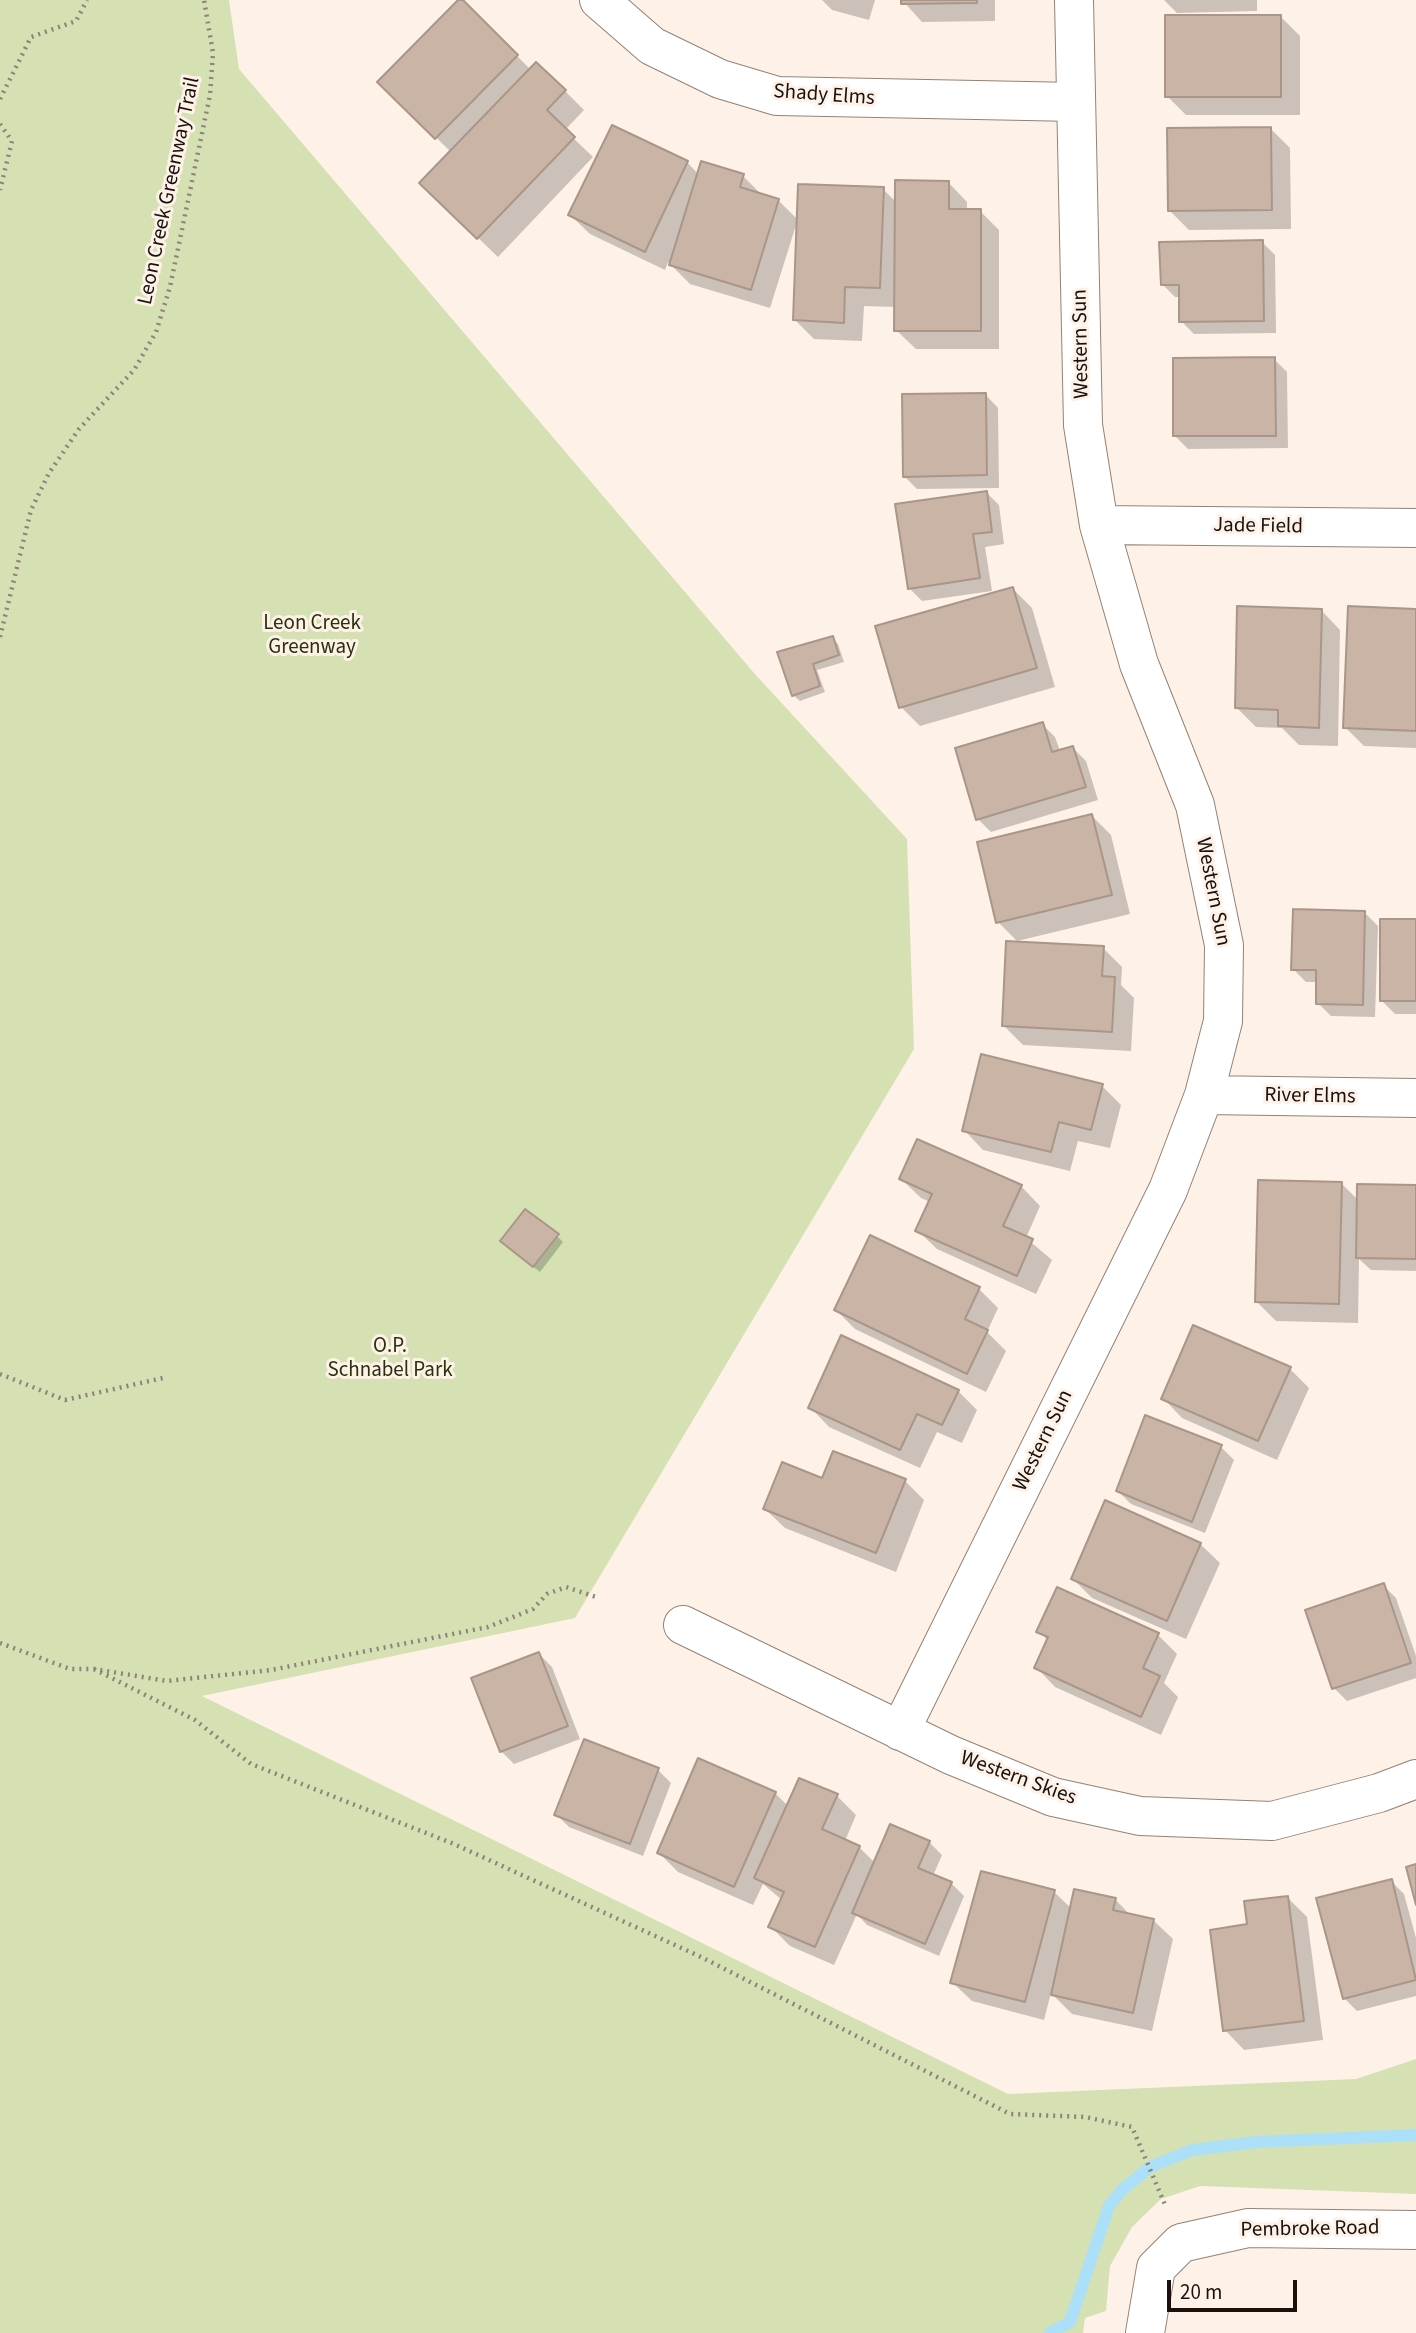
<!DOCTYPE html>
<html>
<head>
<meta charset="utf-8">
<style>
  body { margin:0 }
  #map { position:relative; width:1416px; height:2333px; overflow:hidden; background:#fef2e8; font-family:"Source Sans 3",sans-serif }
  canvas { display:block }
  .scale { position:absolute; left:1167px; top:2280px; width:130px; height:32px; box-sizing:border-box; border:4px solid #18110c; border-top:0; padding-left:9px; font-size:21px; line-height:24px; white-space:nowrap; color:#18110c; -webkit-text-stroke:5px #fef2e8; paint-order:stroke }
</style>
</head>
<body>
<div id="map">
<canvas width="1416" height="2333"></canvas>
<div class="scale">20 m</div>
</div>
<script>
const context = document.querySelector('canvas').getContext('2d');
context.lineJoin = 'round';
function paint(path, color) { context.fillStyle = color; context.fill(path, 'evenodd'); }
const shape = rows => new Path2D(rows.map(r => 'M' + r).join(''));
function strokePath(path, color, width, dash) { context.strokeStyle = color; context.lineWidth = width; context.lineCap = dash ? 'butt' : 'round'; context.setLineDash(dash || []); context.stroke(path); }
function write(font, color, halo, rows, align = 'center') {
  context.font = font + ' "Source Sans 3",sans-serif'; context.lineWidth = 6; context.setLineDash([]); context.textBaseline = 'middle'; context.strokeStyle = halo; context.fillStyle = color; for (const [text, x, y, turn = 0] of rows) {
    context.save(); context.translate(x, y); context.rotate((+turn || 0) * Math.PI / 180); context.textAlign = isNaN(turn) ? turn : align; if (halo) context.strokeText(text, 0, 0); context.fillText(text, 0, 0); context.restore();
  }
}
paint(shape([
  [0,0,229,0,239,69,754,673,907,839,914,1049,575,1618,202,1696,1008,2094,1356,2079,1416,2059,1416,2194,1200,2186,1161,2199,1132,2227,1110,2266,1106,2311,1085,2318,1083,2333,0,2333]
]), '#d5e1b3');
paint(shape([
  [461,0,531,70,565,91,584,110,565,130,593,157,498,257,441,202,451,152,379,82],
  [822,0,875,0,869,20,832,10],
  [902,0,995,0,995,21,922,22],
  [1164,0,1257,0,1257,11,1177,13],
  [1280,16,1300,36,1300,115,1186,115,1167,96],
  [1271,129,1290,148,1291,229,1189,230,1169,210],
  [687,162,698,174,743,176,763,196,778,200,798,220,883,189,896,202,948,182,967,202,967,211,980,211,999,230,999,349,916,349,896,330,896,307,864,306,862,341,814,339,795,320,797,222,770,308,690,284,668,262,665,270,590,234,570,215],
  [1262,242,1275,255,1276,333,1194,334,1181,321,1181,297,1175,297,1162,284],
  [1274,359,1287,372,1288,448,1188,449,1175,436],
  [985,394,998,408,999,488,917,489,904,476],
  [986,492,999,505,1004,544,985,547,992,591,922,601,909,588],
  [1013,589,1032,608,1055,687,920,726,901,707],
  [1321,610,1340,630,1338,746,1299,745,1282,728,1256,727,1237,708],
  [1416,611,1416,748,1364,746,1345,727],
  [832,638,838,644,844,662,817,670,825,692,800,701,793,695,779,653],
  [1042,724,1055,737,1060,751,1073,748,1086,761,1098,800,991,832,978,819],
  [1092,816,1111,835,1130,914,1017,941,998,922],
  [1365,913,1378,926,1375,1017,1331,1016,1318,1003,1318,982,1306,982,1293,969],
  [1416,921,1416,1014,1395,1014,1382,1001],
  [1103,948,1122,967,1121,985,1134,998,1131,1051,1023,1045,1004,1026],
  [1102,1086,1121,1105,1110,1148,1078,1141,1070,1171,983,1150,964,1130],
  [901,1179,1021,1186,1040,1206,1026,1238,1052,1260,1036,1294,937,1249,917,1230,930,1202,921,1198],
  [1342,1184,1359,1201,1416,1187,1416,1271,1371,1270,1359,1259,1358,1323,1276,1321,1256,1301],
  [557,1236,563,1242,540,1272,508,1247],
  [979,1289,998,1308,987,1332,1006,1351,986,1392,855,1329,836,1310],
  [1290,1369,1309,1388,1277,1460,1182,1418,1163,1398],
  [958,1391,977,1410,962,1443,937,1432,920,1468,829,1427,810,1407],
  [1221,1447,1234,1460,1205,1533,1131,1504,1118,1491],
  [823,1481,905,1481,924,1500,896,1572,785,1528,765,1509],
  [1200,1544,1220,1563,1186,1639,1092,1598,1073,1579],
  [1383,1585,1396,1598,1416,1656,1416,1678,1347,1701,1334,1688],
  [1039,1631,1158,1635,1177,1654,1164,1683,1178,1697,1161,1735,1055,1687,1036,1667,1048,1641],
  [539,1654,552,1667,580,1739,514,1764,501,1751],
  [585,1741,658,1770,671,1783,643,1856,569,1827,556,1814],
  [775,1793,788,1806,837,1796,856,1815,845,1841,859,1847,875,1863,929,1842,942,1855,933,1876,951,1883,964,1896,939,1956,867,1925,857,1914,834,1965,790,1946,771,1927,782,1900,763,1884,753,1905,678,1872,659,1853],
  [1391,1881,1404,1894,1416,1938,1416,1996,1357,2011,1344,1998],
  [1054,1892,1072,1909,1115,1899,1131,1916,1153,1920,1173,1939,1152,2031,1072,2014,1051,1993,1044,2020,972,2001,952,1982],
  [1288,1898,1307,1917,1323,2040,1244,2050,1225,2030]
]), '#0003');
strokePath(shape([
  [1050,2333,1070,2322,1109,2206,1122,2190,1150,2167,1192,2150,1256,2142,1416,2135]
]), '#abe0f8', 12);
const building = shape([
  [458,0,463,0,518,55,435,139,377,82,458,0],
  [901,0,977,0,977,3,901,4,901,0],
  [1165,15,1281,15,1281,97,1165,97,1165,15],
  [536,62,566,90,547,110,575,137,477,239,419,183,536,62],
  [612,125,688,161,645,252,568,215,612,125],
  [1271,127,1272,210,1168,211,1167,128,1271,127],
  [701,161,744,174,740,187,779,199,751,290,669,265,701,161],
  [895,180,949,181,949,209,981,209,981,331,894,331,895,180],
  [798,184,884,187,880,288,845,287,844,323,793,320,798,184],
  [1263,240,1264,321,1179,322,1179,285,1161,285,1159,242,1263,240],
  [1275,357,1276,436,1173,436,1173,358,1275,357],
  [986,393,987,475,903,477,902,394,986,393],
  [987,491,992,532,973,534,980,578,908,589,895,504,987,491],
  [1013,587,1037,668,899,708,875,626,1013,587],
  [1237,606,1322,609,1319,728,1278,726,1278,710,1235,708,1237,606],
  [1348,606,1416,609,1416,731,1343,728,1348,606],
  [833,636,839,655,813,664,820,686,792,696,777,652,833,636],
  [1043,722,1052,752,1073,746,1086,787,976,820,955,748,1043,722],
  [1092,814,1112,895,996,923,977,842,1092,814],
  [1293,909,1365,911,1363,1005,1316,1004,1316,970,1291,970,1293,909],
  [1380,919,1416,919,1416,1001,1380,1001,1380,919],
  [1006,941,1104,946,1102,976,1115,977,1112,1032,1002,1026,1006,941],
  [981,1054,1103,1084,1091,1130,1059,1122,1051,1152,962,1131,981,1054],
  [917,1139,1022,1185,1003,1226,1033,1239,1017,1276,915,1231,932,1194,899,1179,917,1139],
  [1258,1180,1342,1182,1339,1304,1255,1302,1258,1180],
  [1357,1184,1416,1185,1416,1259,1356,1258,1357,1184],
  [525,1209,559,1234,533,1267,500,1241,525,1209],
  [870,1235,980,1287,965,1319,988,1330,967,1374,834,1310,870,1235],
  [1193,1325,1291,1367,1258,1441,1161,1399,1193,1325],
  [841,1335,959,1390,942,1425,917,1414,900,1450,808,1408,841,1335],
  [1145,1415,1222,1445,1192,1522,1116,1491,1145,1415],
  [833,1451,906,1479,876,1553,763,1509,782,1462,822,1478,833,1451],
  [1105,1500,1201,1543,1167,1621,1071,1579,1105,1500],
  [1384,1583,1411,1663,1332,1689,1305,1610,1384,1583],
  [1057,1587,1159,1633,1143,1668,1160,1676,1141,1717,1034,1668,1048,1637,1036,1632,1057,1587],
  [539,1652,568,1726,500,1752,471,1678,539,1652],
  [584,1739,659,1768,630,1844,554,1815,584,1739],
  [698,1758,776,1792,734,1887,657,1853,698,1758],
  [799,1778,838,1794,822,1829,860,1846,815,1947,768,1927,784,1892,754,1878,799,1778],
  [890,1824,930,1841,918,1868,952,1882,925,1944,852,1913,890,1824],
  [1416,1864,1416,1905,1406,1867,1416,1864],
  [981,1871,1055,1890,1025,2002,950,1983,981,1871],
  [1392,1879,1416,1980,1343,1999,1316,1898,1392,1879],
  [1074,1889,1116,1898,1113,1910,1154,1919,1133,2013,1051,1995,1074,1889],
  [1288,1896,1304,2021,1223,2031,1210,1930,1247,1924,1244,1901,1288,1896]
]);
paint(building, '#c9b4a6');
strokePath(building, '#a99688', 2);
const minor = shape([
  [599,0,652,46,720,79,777,96,1076,102],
  [1099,525,1416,528],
  [1204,1095,1416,1098],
  [683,1625,951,1755,1053,1797,1140,1816,1272,1821,1379,1793,1416,1779],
  [900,1731,1168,1190,1204,1095,1223,1021,1224,945,1195,805,1139,664,1099,525,1083,425,1074,0],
  [1145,2333,1156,2268,1181,2243,1248,2228,1416,2230]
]);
strokePath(minor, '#948274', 40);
strokePath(shape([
  [0,99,31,37,76,21,87,0],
  [0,124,12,141,0,190],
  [0,637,31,510,49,473,79,429,134,370,156,332,170,287,210,95,213,53,204,0],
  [0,1374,65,1400,163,1378],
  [0,1643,70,1669,94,1669,167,1681,271,1670,488,1627,533,1609,547,1594,566,1587,599,1598],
  [94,1669,195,1720,251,1764,454,1844,699,1956,1010,2114,1085,2117,1132,2127,1166,2207]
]), '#8c837b', 4.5, [2, 5]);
strokePath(minor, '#fff', 38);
write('21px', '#18110c', '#fef2e8', [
  ["Shady Elms",824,96,4],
  ["Leon Creek Greenway Trail",170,191,-78],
  ["Western Sun",1082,344,-91],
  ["Jade Field",1258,527,1],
  ["Western Sun",1212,892,79],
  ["River Elms",1310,1097,1],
  ["Western Sun",1044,1441,-64],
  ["Western Skies",1018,1779,20],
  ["Pembroke Road",1310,2230,-1]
]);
write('21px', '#29310d', '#fef2e8', [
  ["Leon Creek",312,624],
  ["Greenway",312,648],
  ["O.P.",390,1347],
  ["Schnabel Park",390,1371]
]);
</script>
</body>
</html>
